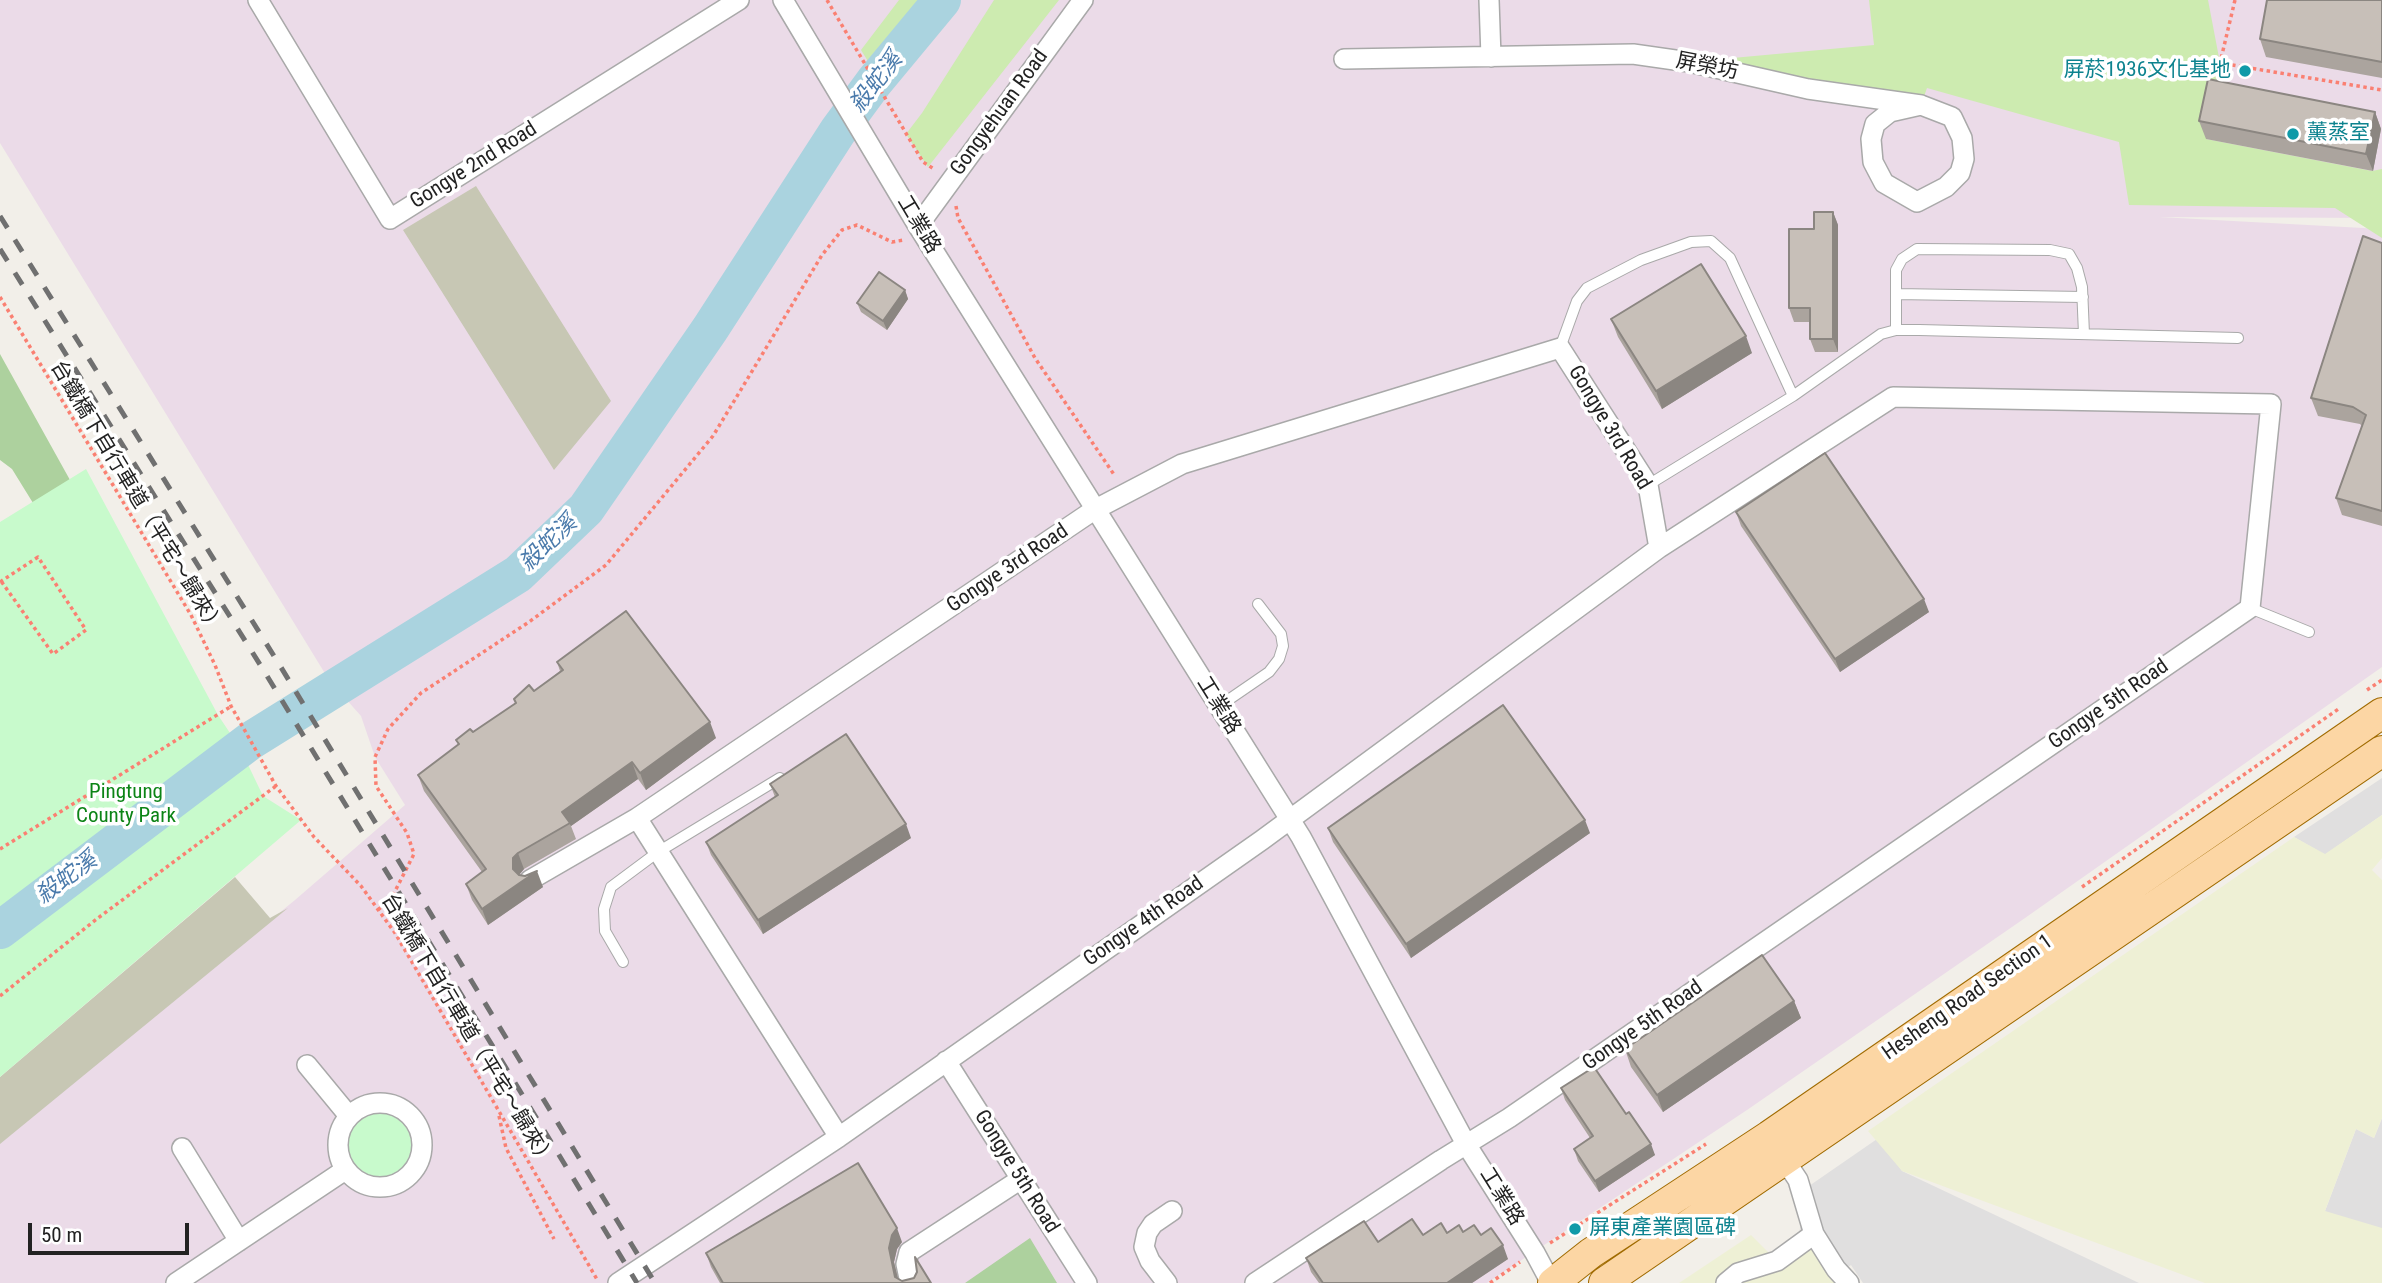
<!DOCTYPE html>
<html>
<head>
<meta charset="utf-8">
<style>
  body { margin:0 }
  #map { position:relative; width:2382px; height:1283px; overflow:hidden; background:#f2efe9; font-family:"Roboto Condensed",sans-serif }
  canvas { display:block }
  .scale { position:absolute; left:28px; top:1223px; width:161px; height:32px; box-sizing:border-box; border:4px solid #222; border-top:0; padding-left:9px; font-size:21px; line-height:24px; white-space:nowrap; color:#222; -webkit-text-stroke:5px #fff; paint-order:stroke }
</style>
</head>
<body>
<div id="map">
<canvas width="2382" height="1283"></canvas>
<div class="scale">50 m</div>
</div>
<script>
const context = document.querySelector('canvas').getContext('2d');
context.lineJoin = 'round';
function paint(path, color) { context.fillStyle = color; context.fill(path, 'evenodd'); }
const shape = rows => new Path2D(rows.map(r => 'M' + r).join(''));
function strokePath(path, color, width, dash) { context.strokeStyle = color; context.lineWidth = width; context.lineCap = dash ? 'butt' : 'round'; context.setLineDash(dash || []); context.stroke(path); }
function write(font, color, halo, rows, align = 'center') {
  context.font = font + ' "Roboto Condensed","Noto Sans TC",sans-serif'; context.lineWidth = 7; context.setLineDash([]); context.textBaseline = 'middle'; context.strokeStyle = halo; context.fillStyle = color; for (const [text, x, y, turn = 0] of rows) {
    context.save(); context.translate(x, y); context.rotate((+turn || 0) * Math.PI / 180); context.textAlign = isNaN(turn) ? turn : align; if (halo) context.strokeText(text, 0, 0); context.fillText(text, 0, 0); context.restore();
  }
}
paint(shape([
  [2382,778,2382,815,2325,855,2294,837],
  [2382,1118,2382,1273,2325,1211,2356,1129,2374,1138],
  [1880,1137,1902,1171,2139,1283,1863,1283,1851,1265,1827,1283,1792,1266,1809,1186]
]), '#e0dfdf');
paint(shape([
  [0,0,2382,0,2382,218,2159,217,2382,229,2382,667,2025,918,1747,1110,1487,1283,0,1283,0,1142,295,900,405,805,375,757,361,716,329,680,0,143]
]), '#ebdbe8');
paint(shape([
  [476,186,611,401,554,470,403,230],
  [235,877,270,918,288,908,0,1144,0,1077]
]), '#c7c7b4');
paint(shape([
  [2382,815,2382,858,2372,870,2382,880,2382,1118,2374,1138,2356,1129,2325,1211,2382,1228,2382,1283,2205,1283,1902,1171,1868,1131,2294,837,2325,854],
  [1814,1234,1849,1283,1679,1283,1751,1235,1777,1261]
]), '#eef0d5');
paint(shape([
  [899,0,927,0,874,71,861,50],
  [994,0,1059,0,928,167,906,134,922,113],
  [1869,0,2208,0,2220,63,2206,139,2372,171,2382,169,2382,238,2335,208,2129,205,2119,142,1927,88,1921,105,1689,62,1874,45]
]), '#cdebb0');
paint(shape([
  [0,354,70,480,33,503,12,469,0,460],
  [1030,1238,1057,1283,965,1283]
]), '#add19e');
paint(shape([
  [86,469,218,715,240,748,263,796,301,820,0,1077,0,522],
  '338 1145a42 42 0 1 1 84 0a42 42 0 1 1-84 0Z'
]), '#c8facc');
strokePath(shape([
  [0,930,250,741,518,574,586,509,710,329,838,131,874,82,942,0]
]), '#aad3df', 38);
const lane = shape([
  [1896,294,2083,297],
  [1896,330,1896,270,1902,259,1917,249,2050,250,2069,254,2077,268,2082,287,2084,334],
  [1560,348,1577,301,1587,288,1641,260,1691,242,1711,241,1730,258,1793,396],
  [1648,485,1793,396,1881,334,1896,330,1919,330,2238,338],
  [2250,608,2309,632],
  [1218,707,1269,672,1279,659,1283,646,1281,634,1258,604],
  [623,962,605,931,604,909,611,887,658,852,780,778]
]);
const street = shape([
  [258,0,390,219,739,0],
  [783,0,918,226,1301,837,1466,1144,1535,1253,1551,1283],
  [1489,0,1491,57],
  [1344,59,1633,54,1689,62,1808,89,1921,105,1952,117,1962,138,1964,159,1960,173,1946,187,1917,202,1884,183,1873,162,1871,139,1875,124,1890,112,1921,105],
  [918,226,1083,0],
  [530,880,637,818],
  [946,1061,1087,1283],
  [307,1065,349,1116],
  '338 1145a42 42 0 1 1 84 0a42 42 0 1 1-84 0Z',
  [839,1137,637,818,1094,510,1182,464,1560,348,1648,485,1659,548],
  [182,1148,239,1241],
  [1778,1150,1798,1180,1814,1234,1836,1269,1849,1283],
  [176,1283,345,1170],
  [618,1283,839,1137,1262,840,1659,548,1893,397,2271,404,2250,608,1509,1118,1441,1160,1255,1283],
  [910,1283,906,1264,909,1252,1021,1179],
  [1167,1283,1150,1261,1144,1247,1147,1233,1153,1224,1172,1211],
  [1726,1283,1738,1273,1777,1261,1814,1234]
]);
const primary = shape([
  [1553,1283,1591,1253,1769,1136,2382,713],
  [1604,1283,2382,751]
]);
strokePath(lane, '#a9a9a9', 12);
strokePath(street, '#a9a9a9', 22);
strokePath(primary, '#a06b00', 32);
strokePath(shape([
  [827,0,923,162,934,169],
  [2235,0,2220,63,2382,90],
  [956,206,958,218,1035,358,1115,476],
  [0,297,191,615,215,665,231,706,276,786,314,837,361,886,395,933,598,1281],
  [0,582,38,557,86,630,53,654,1,581],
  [2367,690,2382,680],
  [0,849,230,707],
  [2082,887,2340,708],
  [378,910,392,897,414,854,407,833,376,786,375,757,388,729,421,693,529,622,606,565,713,436,822,255,842,230,857,225,892,242,904,240],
  [0,996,98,918,276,786],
  [499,1116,506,1148,554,1239],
  [1550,1243,1706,1144],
  [1490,1283,1520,1262]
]), '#fa8072', 3.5, [3.5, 3.5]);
strokePath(lane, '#fff', 10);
strokePath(street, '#fff', 19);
strokePath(primary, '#fcd6a4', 30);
strokePath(shape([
  [0,216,279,664,655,1283],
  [0,249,264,671,637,1283]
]), '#707070', 5, [14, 14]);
paint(shape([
  [2382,0,2382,78,2266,57,2260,39],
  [2375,112,2381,129,2373,171,2206,139,2199,121],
  [1833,212,1838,225,1838,352,1815,352,1810,339,1810,322,1794,322,1789,308,1814,229],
  [2382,243,2382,526,2342,515,2336,498,2362,426,2360,424,2318,416,2311,398],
  [905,290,908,299,887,330,861,312,857,303],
  [1611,319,1752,353,1662,409,1618,337],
  [1736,512,1929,612,1840,672,1741,526],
  [557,662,716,738,646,790,638,779,571,826,576,839,524,869,519,875,543,887,488,925,472,900,466,884,482,872,424,791,418,775,458,745,456,740,473,732,534,691,560,671],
  [770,784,911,838,763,934,711,855,706,842,775,797],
  [1328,828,1590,833,1411,958,1333,842],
  [1794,1001,1801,1018,1663,1112,1631,1067,1625,1049],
  [1561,1088,1626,1114,1655,1155,1599,1192,1578,1161,1574,1149,1590,1138,1565,1100],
  [1463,1232,1481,1235,1508,1259,1472,1283,1319,1283,1311,1272,1306,1258,1378,1242,1423,1235],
  [902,1242,897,1249,894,1262,898,1278,902,1281,931,1283,720,1283,711,1267,706,1253]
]), '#aba49e');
paint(shape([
  [2375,112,2381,129,2373,171,2366,154],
  [1833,212,1838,225,1838,352,1833,339],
  [905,290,908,299,887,330,883,321],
  [1746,336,1752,353,1662,409,1656,391],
  [1924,599,1929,612,1840,672,1835,659],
  [710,722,716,738,646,790,640,773],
  [632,762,638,779,571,826,562,812],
  [1585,820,1590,833,1411,958,1406,944],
  [906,824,911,838,763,934,758,920],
  [518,853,524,869,519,875,519,883,537,871,543,887,488,925,482,909,513,869,513,858],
  [1794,1001,1801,1018,1663,1112,1657,1095],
  [1651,1144,1655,1155,1599,1192,1595,1181],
  [897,1228,902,1242,897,1249,894,1262,899,1283,895,1277,889,1248,892,1235],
  [1503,1245,1508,1259,1472,1283,1447,1283]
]), '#8b8681');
const building = shape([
  [2267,0,2382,0,2382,62,2260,39,2267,0],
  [2208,79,2375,112,2366,154,2199,121,2208,79],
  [1814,212,1833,212,1833,339,1810,339,1810,308,1789,308,1789,229,1814,229,1814,212],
  [2363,236,2382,243,2382,511,2336,498,2366,415,2353,407,2311,398,2363,236],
  [1701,264,1746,336,1656,391,1611,319,1701,264],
  [879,272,905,290,883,321,857,303,879,272],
  [1825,453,1924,599,1835,659,1736,512,1825,453],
  [626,611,710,722,640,773,632,762,562,812,570,823,518,853,513,858,513,869,519,875,525,876,537,871,482,909,466,884,486,869,418,775,459,744,456,740,470,729,473,732,516,703,514,699,529,685,534,691,563,670,557,662,626,611],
  [1503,705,1585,820,1406,944,1328,828,1503,705],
  [846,734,906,824,758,920,706,842,778,795,770,784,846,734],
  [1762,955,1794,1001,1657,1095,1625,1049,1762,955],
  [1594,1067,1626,1114,1629,1112,1651,1144,1595,1181,1574,1149,1593,1136,1561,1088,1594,1067],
  [858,1163,897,1228,892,1235,889,1248,895,1277,902,1281,914,1278,917,1272,915,1257,931,1283,723,1283,706,1253,858,1163],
  [1412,1219,1423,1235,1441,1223,1447,1233,1459,1225,1463,1232,1474,1225,1481,1235,1491,1228,1503,1245,1447,1283,1323,1283,1306,1258,1364,1221,1378,1242,1412,1219]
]);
paint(building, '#c7bfb8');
strokePath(building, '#8b8681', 2);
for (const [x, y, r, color] of [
  [2245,71,7,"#0f9aa8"],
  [2293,134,7,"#0f9aa8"],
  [1575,1229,7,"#0f9aa8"]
]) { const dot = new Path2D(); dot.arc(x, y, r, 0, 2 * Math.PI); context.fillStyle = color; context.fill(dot); strokePath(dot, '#fff', 2.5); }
write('21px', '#222', '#fff', [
  ["屏榮坊",1707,67,11],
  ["Gongyehuan Road",1000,113,-54],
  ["Gongye 2nd Road",474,166,-32],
  ["工業路",918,225,59],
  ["Gongye 3rd Road",1609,428,59],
  ["台鐵橋下自行車道（平宅～歸來）",136,498,59],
  ["Gongye 3rd Road",1008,569,-34],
  ["Gongye 5th Road",2109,705,-35],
  ["工業路",1218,706,58],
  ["Gongye 4th Road",1144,922,-35],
  ["Hesheng Road Section 1",1968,998,-35],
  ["Gongye 5th Road",1643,1026,-35],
  ["台鐵橋下自行車道（平宅～歸來）",467,1031,59],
  ["Gongye 5th Road",1016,1172,58],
  ["工業路",1501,1197,58]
]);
write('21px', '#0d838f', '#fff', [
  ["屏菸1936文化基地",2231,71,"right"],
  ["薰蒸室",2307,134],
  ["屏東產業園區碑",1589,1229]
], 'left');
write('21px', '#0c8416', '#fff', [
  ["Pingtung",126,793],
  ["County Park",126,817]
]);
write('italic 23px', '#4a7aab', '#fff', [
  ["殺蛇溪",877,83,-52],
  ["殺蛇溪",549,544,-44],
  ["殺蛇溪",67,879,-37]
]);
</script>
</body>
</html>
